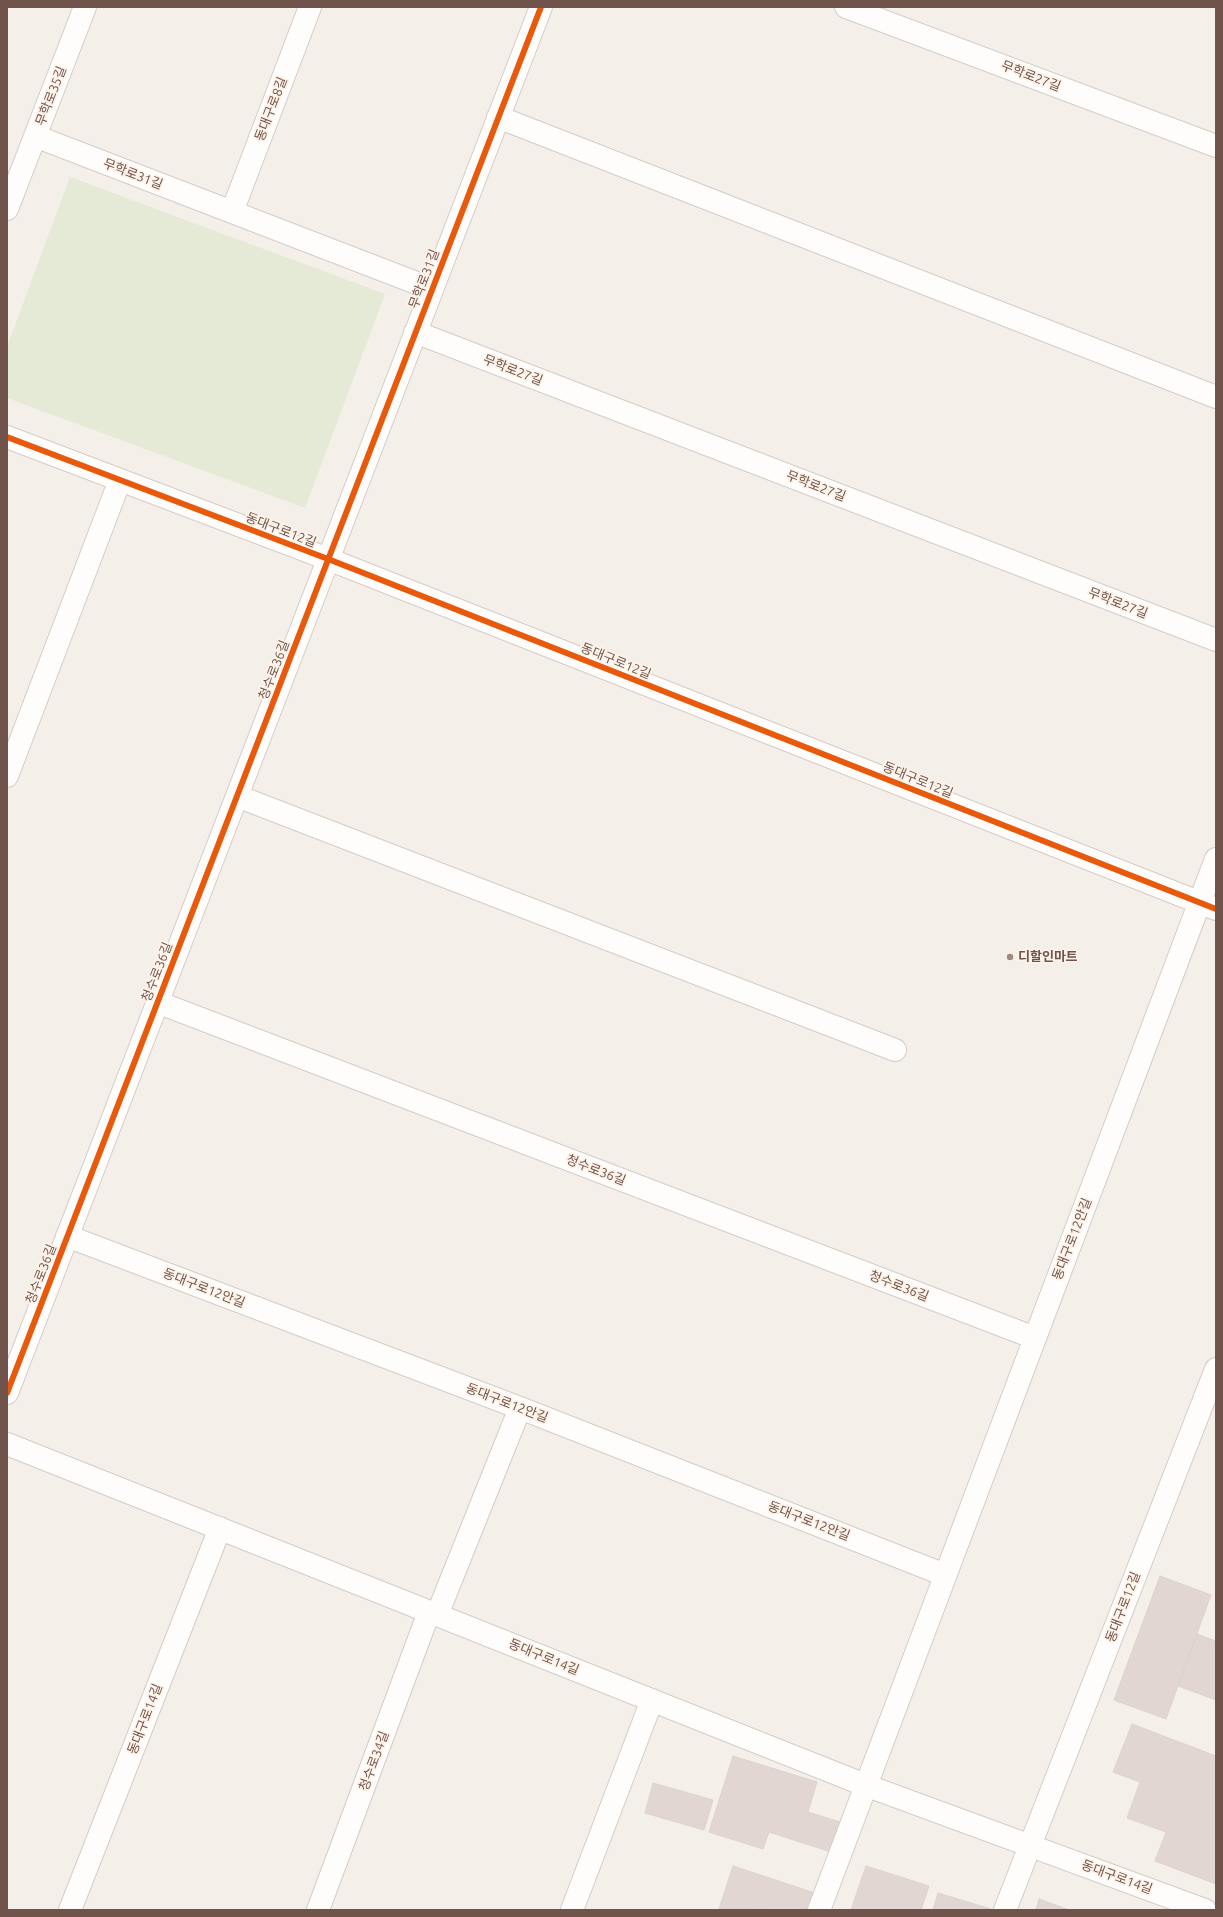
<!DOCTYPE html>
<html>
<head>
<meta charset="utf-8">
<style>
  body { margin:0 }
  #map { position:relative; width:1223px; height:1917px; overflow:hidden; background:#f5efe9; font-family:Ubuntu,sans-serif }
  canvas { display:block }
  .frame { position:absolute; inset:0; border:8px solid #70544c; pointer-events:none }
</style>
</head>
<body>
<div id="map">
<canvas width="1223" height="1917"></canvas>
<div class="frame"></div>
</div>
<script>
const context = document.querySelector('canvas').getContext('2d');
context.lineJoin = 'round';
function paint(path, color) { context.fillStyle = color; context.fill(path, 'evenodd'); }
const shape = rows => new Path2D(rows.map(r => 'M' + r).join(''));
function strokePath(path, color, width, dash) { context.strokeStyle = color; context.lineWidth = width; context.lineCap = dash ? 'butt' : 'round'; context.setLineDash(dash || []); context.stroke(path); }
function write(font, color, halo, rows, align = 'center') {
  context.font = font + ' Ubuntu,"Noto Sans KR",sans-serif'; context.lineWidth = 3.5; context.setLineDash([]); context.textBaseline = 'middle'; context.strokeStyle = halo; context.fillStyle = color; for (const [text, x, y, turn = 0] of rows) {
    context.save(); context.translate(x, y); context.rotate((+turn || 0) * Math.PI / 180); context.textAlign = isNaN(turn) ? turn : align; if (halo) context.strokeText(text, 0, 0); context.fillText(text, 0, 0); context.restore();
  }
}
paint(shape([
  [70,177,385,294,305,508,7,398,7,347]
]), '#e4ead5');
const building = shape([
  [1160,1576,1211,1595,1166,1719,1114,1700,1160,1576],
  [1197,1634,1216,1641,1216,1700,1178,1686,1197,1634],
  [1132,1724,1216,1756,1216,1884,1155,1861,1166,1832,1127,1818,1140,1782,1113,1772,1132,1724],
  [733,1756,817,1782,808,1812,840,1822,831,1852,769,1832,763,1849,709,1832,733,1756],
  [653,1783,713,1800,704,1830,645,1813,653,1783],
  [733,1866,818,1894,812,1910,719,1909,733,1866],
  [866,1866,929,1886,921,1910,851,1910,866,1866],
  [938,1893,991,1909,990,1910,933,1910,938,1893],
  [1039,1899,1069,1910,1036,1910,1039,1899]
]);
paint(building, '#e1d6d1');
strokePath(building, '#ddd1cb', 1);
const minor = shape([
  [846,7,1216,146],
  [498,117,1216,397],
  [35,136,432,289],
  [7,209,85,7],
  [232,212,310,7],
  [415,332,1216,640],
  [7,437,328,559,1216,909],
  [7,776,120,480],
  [237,796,895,1050],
  [157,1002,1035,1338],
  [67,1236,520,1408,945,1575],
  [7,1393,541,7],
  [7,1444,865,1785,1205,1910],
  [437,1615,520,1408],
  [70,1910,220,1528],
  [318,1910,429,1612],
  [572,1910,652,1700],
  [819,1910,1216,859],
  [1005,1910,1216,1369]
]);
strokePath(minor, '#d4ccc7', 24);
strokePath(minor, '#fefdfc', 22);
strokePath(shape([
  [7,437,328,559,1216,909],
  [7,1393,541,7]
]), '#e8590c', 6);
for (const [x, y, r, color] of [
  [1010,957,4,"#9f8a83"]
]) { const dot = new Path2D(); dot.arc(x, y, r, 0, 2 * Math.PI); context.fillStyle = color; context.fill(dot); strokePath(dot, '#fdf3e9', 1.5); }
write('13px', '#70544c', '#fdf3e9', [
  ["무학로27길",1031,76,21],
  ["무학로35길",51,96,-69],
  ["동대구로8길",271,109,-69],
  ["무학로31길",133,174,21],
  ["무학로31길",424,279,-69],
  ["무학로27길",513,370,21],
  ["무학로27길",816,486,21],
  ["동대구로12길",281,530,21],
  ["무학로27길",1118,603,21],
  ["동대구로12길",616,661,22],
  ["청수로36길",274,670,-69],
  ["동대구로12길",918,780,22],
  ["청수로36길",157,972,-69],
  ["청수로36길",596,1170,21],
  ["동대구로12안길",1072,1239,-69],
  ["청수로36길",41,1274,-69],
  ["청수로36길",899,1286,21],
  ["동대구로12안길",204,1288,21],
  ["동대구로12안길",507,1403,21],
  ["동대구로12안길",809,1521,21],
  ["동대구로12길",1123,1607,-69],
  ["동대구로14길",544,1657,22],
  ["동대구로14길",145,1719,-69],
  ["청수로34길",374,1761,-70],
  ["동대구로14길",1117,1877,20]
]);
write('bold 13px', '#70544c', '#fdf3e9', [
  ["디할인마트",1018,957]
], 'left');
</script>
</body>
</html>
